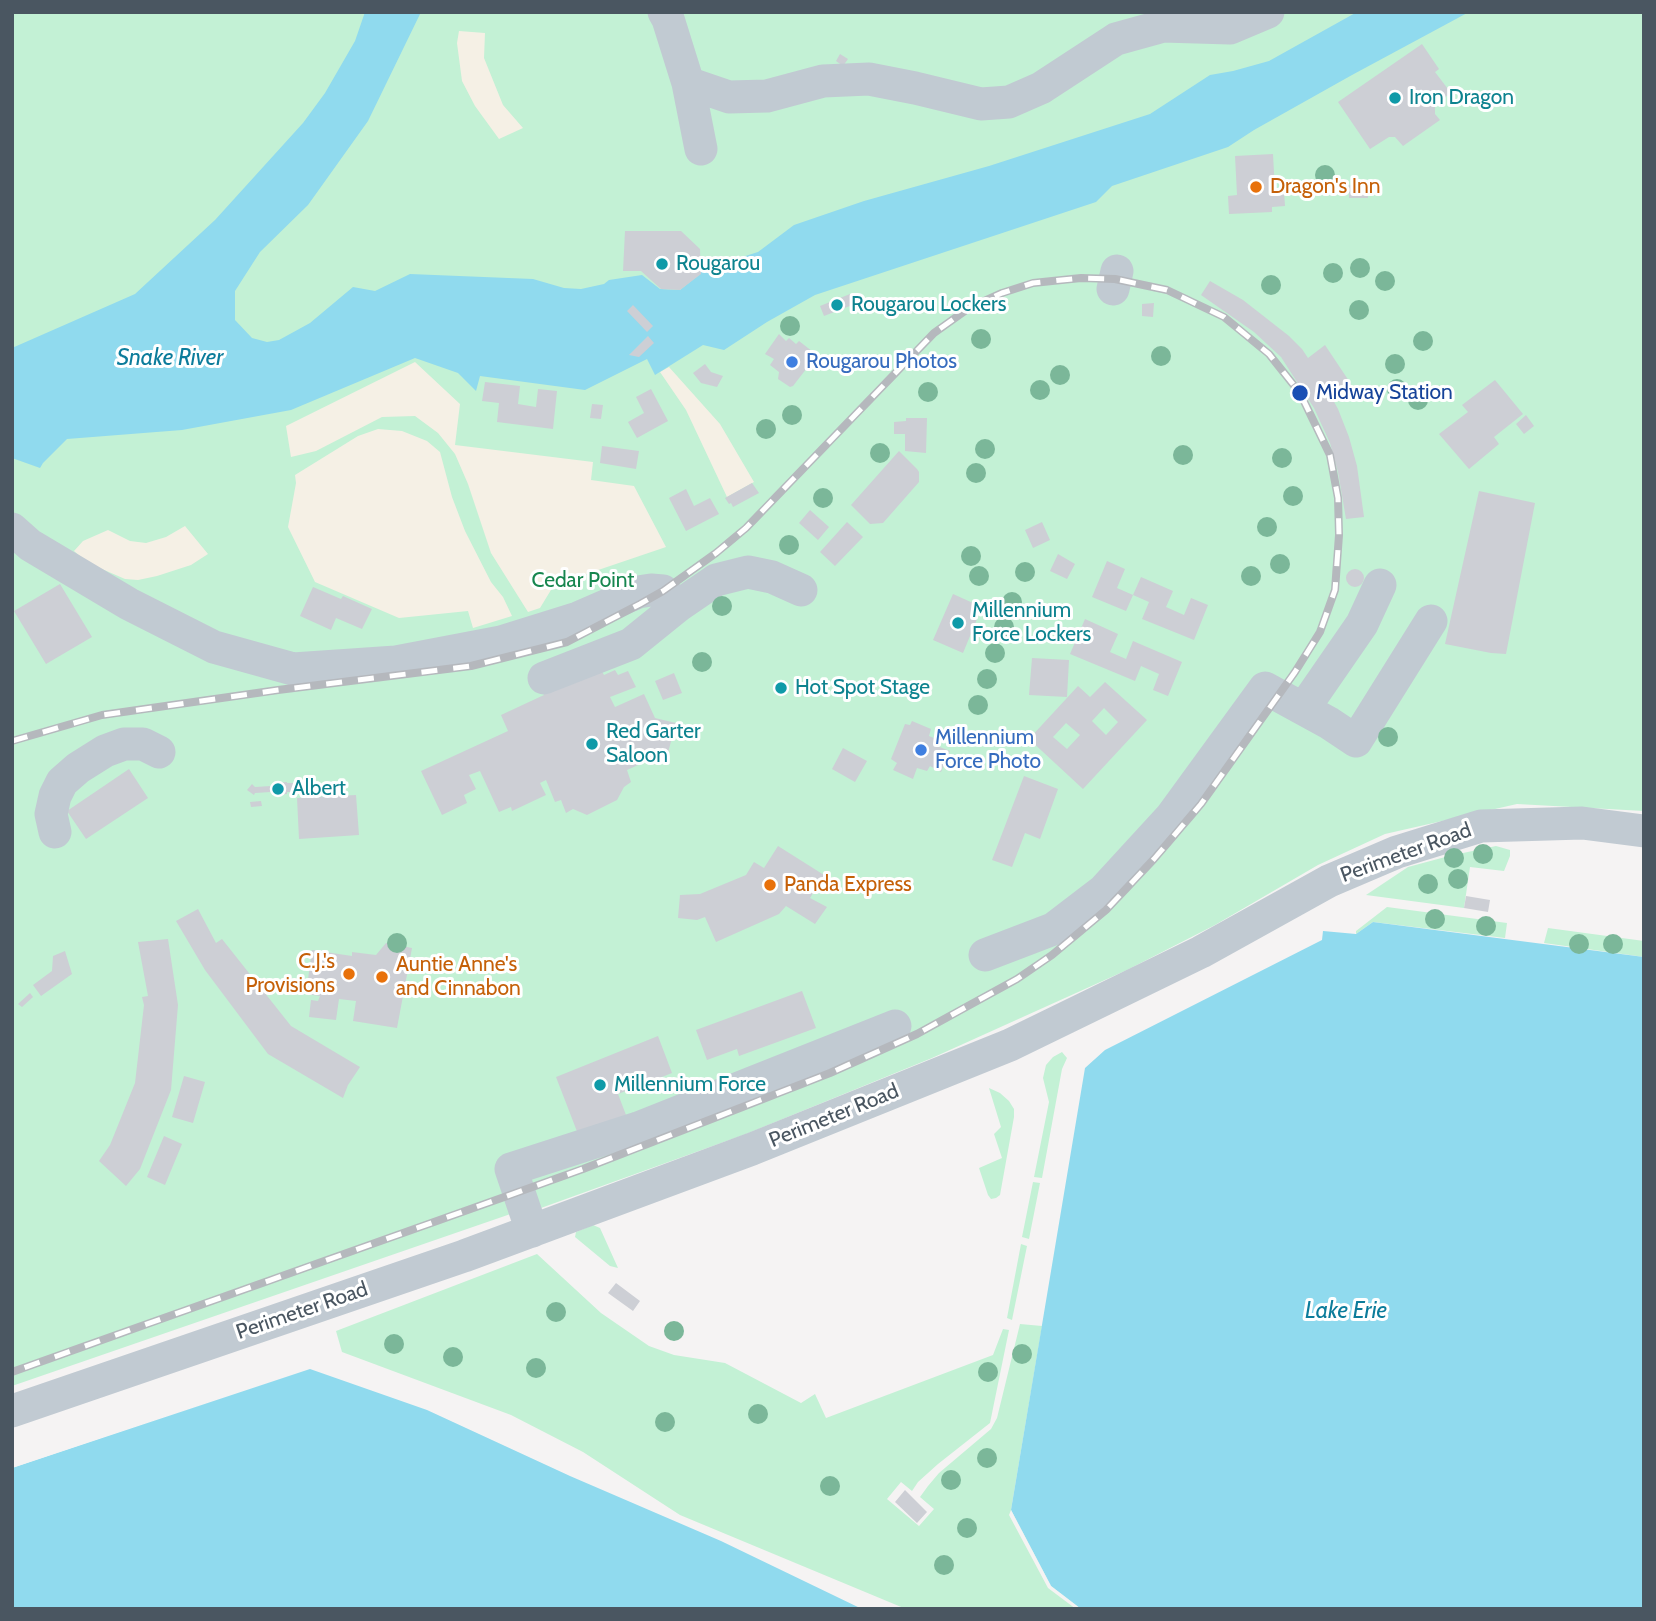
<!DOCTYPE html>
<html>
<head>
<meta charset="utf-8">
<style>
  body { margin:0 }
  #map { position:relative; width:1656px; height:1621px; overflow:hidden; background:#f5f3f3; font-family:Cabin,sans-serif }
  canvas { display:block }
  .frame { position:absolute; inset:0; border:14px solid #4a5661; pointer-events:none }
</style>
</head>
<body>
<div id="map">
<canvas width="1656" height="1621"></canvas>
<div class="frame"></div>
</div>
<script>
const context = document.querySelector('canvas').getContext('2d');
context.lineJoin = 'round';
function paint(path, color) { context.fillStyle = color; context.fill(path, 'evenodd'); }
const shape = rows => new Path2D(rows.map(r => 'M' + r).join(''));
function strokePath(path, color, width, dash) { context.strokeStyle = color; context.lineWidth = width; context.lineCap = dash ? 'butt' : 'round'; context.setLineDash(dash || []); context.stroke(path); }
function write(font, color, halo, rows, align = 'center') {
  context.font = font + ' Cabin,sans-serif'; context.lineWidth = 6; context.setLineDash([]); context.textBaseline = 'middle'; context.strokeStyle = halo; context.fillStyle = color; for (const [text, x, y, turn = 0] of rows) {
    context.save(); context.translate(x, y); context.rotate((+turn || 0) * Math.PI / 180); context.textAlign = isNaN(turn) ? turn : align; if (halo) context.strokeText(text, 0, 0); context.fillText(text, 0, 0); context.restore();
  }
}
paint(shape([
  [12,12,1644,12,1644,811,1517,804,1385,834,1318,865,1215,925,1127,970,932,1058,746,1134,541,1208,525,1209,12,1386],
  [1496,846,1510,850,1510,856,1504,871,1470,867,1464,908,1366,895,1408,867,1449,856],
  [1387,907,1507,923,1505,938,1373,922,1356,934,1356,931],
  [1548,928,1644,941,1644,957,1544,943],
  [1062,1052,1067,1058,1062,1069,1042,1178,1034,1177,1049,1102,1043,1078,1046,1065,1053,1057],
  [989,1088,1000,1093,1009,1101,1014,1109,1014,1117,1000,1195,996,1198,991,1199,988,1195,979,1168,1002,1158,994,1134,1001,1127],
  [1033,1182,1040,1183,1029,1239,1022,1237],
  [593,1225,600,1228,618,1268,610,1266,575,1237,576,1232],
  [1021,1244,1027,1246,1012,1320,1007,1318],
  [537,1254,601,1313,649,1346,674,1355,725,1363,801,1403,815,1394,826,1418,993,1355,1003,1329,1009,1330,990,1423,938,1464,918,1482,912,1491,901,1482,887,1499,919,1526,934,1509,920,1497,928,1486,939,1473,991,1429,997,1418,1020,1324,1042,1326,1011,1510,1051,1586,1081,1609,906,1609,680,1515,583,1452,511,1415,342,1352,336,1331]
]), '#c3f1d5');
paint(shape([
  [459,31,485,33,484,58,503,105,523,128,499,139,475,106,462,81,457,43],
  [415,362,460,404,455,445,593,462,591,480,634,486,666,547,554,585,540,608,528,612,491,553,468,484,455,454,438,433,415,416,382,417,316,451,291,457,286,426],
  [669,367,720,424,754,482,727,497,686,410,660,372],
  [378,429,402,431,427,441,440,452,452,497,465,531,491,582,503,597,512,616,473,628,468,611,399,618,315,582,288,527,296,483,295,475,358,436],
  [185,526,208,554,191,565,157,576,138,580,125,579,88,563,74,551,83,541,108,530,130,541,146,543,166,537]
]), '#f5f0e5');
paint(shape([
  [365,12,421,12,368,121,308,205,260,252,235,291,235,320,252,338,267,342,279,340,310,323,353,287,375,291,410,274,533,279,564,288,581,289,604,284,609,280,642,275,660,289,680,290,700,274,700,269,717,265,758,252,794,225,864,201,989,166,1150,114,1210,75,1233,71,1269,61,1357,12,1469,12,1352,75,1254,130,1228,147,1112,186,1096,202,815,295,767,322,724,350,703,345,655,375,647,359,585,390,480,376,476,391,458,373,415,358,291,410,182,430,67,439,43,463,40,468,12,458,12,348,135,294,215,220,303,123,325,93,355,41],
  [1373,922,1644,957,1644,1609,1081,1609,1051,1586,1011,1510,1085,1068,1105,1050,1322,940,1323,931,1356,934],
  [310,1369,427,1410,570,1476,721,1541,862,1609,12,1609,12,1468]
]), '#90daee');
paint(shape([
  [309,1365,314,1366,12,1468,12,1464],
  [1011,1510,1051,1586,1081,1609,1076,1609,1048,1588,1009,1515]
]), '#f5f3f3');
paint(shape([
  [1422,44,1439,69,1435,72,1451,93,1435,104,1435,114,1440,120,1403,146,1395,137,1389,137,1370,149,1338,102],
  [840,54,848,59,843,66,836,61],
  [1273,154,1275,191,1284,191,1285,206,1272,207,1272,212,1229,214,1228,196,1237,195,1235,156],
  [1349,185,1368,185,1368,198,1349,198],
  [625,231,681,231,700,249,701,274,680,290,661,289,641,271,623,271],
  [1210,281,1243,300,1289,336,1302,349,1308,358,1325,345,1351,384,1333,400,1338,409,1349,437,1357,466,1364,517,1346,519,1338,472,1330,443,1314,408,1297,382,1281,357,1254,332,1201,295],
  [850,294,855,304,824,316,820,306],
  [1154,303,1153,317,1142,316,1142,304],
  [633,305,653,326,647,332,627,311],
  [779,334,786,341,789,338,796,344,799,341,817,355,793,386,790,387,778,379,779,372,770,365,774,359,765,354],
  [648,336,654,343,639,357,629,355],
  [705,364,711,372,723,376,717,387,701,383,693,373],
  [1495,380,1523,414,1494,437,1499,444,1469,469,1439,434,1468,412,1462,405],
  [485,382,520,386,518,404,536,407,538,389,557,391,553,429,497,422,499,403,482,401],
  [651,389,668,421,637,438,628,422,644,413,636,397],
  [592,404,603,405,601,419,590,418],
  [1526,415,1534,426,1524,434,1516,424],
  [906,418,927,418,926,453,905,451,905,434,894,434,894,422,906,421],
  [602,446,639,451,636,469,600,463],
  [899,451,917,469,919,472,919,482,883,523,870,524,851,505],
  [752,483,759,493,733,507,731,503,729,504,725,498],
  [686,489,694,506,710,498,719,514,686,531,669,498],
  [1479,491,1535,503,1506,654,1491,653,1445,644],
  [810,510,829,527,818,540,799,523],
  [847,522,863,537,835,566,820,552],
  [1042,522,1050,540,1033,548,1025,530],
  [1058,554,1075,564,1067,579,1050,571],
  [1107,561,1125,569,1117,588,1133,595,1126,611,1092,597],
  '1346 578a9 9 0 1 1 18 0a9 9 0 1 1-18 0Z',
  [1141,577,1173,591,1166,607,1184,615,1191,598,1208,605,1194,640,1142,619,1149,602,1133,595],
  [60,584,92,637,46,664,14,611],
  [313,587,341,599,343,596,372,609,362,629,336,618,331,630,300,616],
  [953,594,982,607,963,653,933,640],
  [1085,619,1118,634,1110,652,1126,659,1133,641,1182,662,1168,696,1153,690,1159,674,1141,666,1135,681,1070,654],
  [1032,658,1069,660,1067,697,1029,695],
  [598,665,604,675,615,670,618,675,628,671,636,687,610,697,615,707,644,694,655,718,676,723,666,760,656,757,627,770,631,782,624,787,617,800,587,815,573,809,566,813,561,800,555,802,546,780,540,783,546,795,512,811,511,807,499,812,480,771,469,775,476,789,464,795,467,803,442,815,421,771,508,731,501,715,544,695,542,690],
  [674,673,682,693,663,700,655,681],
  [1105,682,1147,720,1083,789,1029,739,1078,686,1090,697],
  [1104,708,1118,722,1106,735,1092,721],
  [1066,723,1080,735,1067,749,1053,737],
  [912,721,931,729,929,736,939,740,937,746,950,751,941,772,930,766,927,771,917,768,913,779,893,770,897,763,891,759,905,724,910,725],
  [843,748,867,761,855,782,832,769],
  [129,769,148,798,86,839,67,811],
  [1024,776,1058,789,1040,839,1025,833,1012,867,992,860],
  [287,782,287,783,307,783,307,792,287,792,287,794,274,795,271,792,255,793,254,795,247,790,252,784,255,787,271,786,274,783],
  [356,795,359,835,299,839,297,798],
  [261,801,262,806,251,807,250,802],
  [778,846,824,875,810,898,827,907,815,924,786,906,779,914,716,942,705,917,697,920,678,918,680,895,700,894,746,875,754,862,764,868],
  [1466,896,1490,900,1488,912,1464,908],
  [198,909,216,943,222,939,291,1026,360,1067,348,1085,343,1098,268,1054,205,970,176,921],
  [168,939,178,1005,171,1090,140,1169,126,1186,99,1161,110,1145,135,1083,144,1005,142,997,148,996,138,942],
  [386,943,412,948,397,1028,353,1021,356,1001,339,999,336,1020,309,1017,311,1000,318,1001,320,996,306,994,312,950,352,956,352,952,376,955],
  [65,951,72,974,41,996,33,985,52,971,53,956],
  [802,991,816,1028,739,1056,737,1049,707,1060,696,1030],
  [30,993,33,997,22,1007,18,1004],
  [658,1036,672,1073,618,1094,626,1115,578,1134,556,1077],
  [184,1076,205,1082,193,1123,172,1117],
  [164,1136,182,1144,165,1185,147,1177],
  [616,1283,640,1301,633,1311,608,1293],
  [905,1490,927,1512,917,1523,895,1502]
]), '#cdcfd5');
strokePath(shape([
  [664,12,668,19,688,83,701,149],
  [688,83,729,97,767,96,823,81,869,79,915,88,981,104,1009,102,1041,88,1116,39,1163,26,1230,28,1268,12],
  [1113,289,1117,271],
  [12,529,30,545,129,604,214,647,293,669,396,662,501,642,578,618,638,592,651,590,663,591,678,606],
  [544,678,631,644,678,606,716,580,748,572,772,577,801,590],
  [1304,708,1362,624,1380,585],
  [55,832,51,814,55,796,62,782,78,768,105,751,124,744,143,744,159,752],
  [985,955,1053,929,1104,890,1171,817,1265,688,1329,723,1356,741,1431,621],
  [532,1231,511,1169,638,1128,895,1026],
  [12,1411,464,1256,752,1149,1010,1045,1201,952,1329,881,1397,852,1481,826,1582,823,1644,831]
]), '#c1cad2', 33);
const rail = shape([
  [12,741,102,715,278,690,471,666,567,642,640,604,663,591,716,553,746,528,934,333,969,308,1002,293,1033,283,1081,278,1115,279,1167,290,1224,317,1269,354,1300,393,1330,455,1338,498,1339,535,1335,590,1320,632,1295,672,1201,804,1154,859,1106,910,1052,955,1017,979,917,1034,830,1073,583,1169,12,1372]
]);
strokePath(rail, '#b5b8bd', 8);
strokePath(rail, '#fff', 5, [16]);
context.fillStyle = '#7bb799';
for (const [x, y] of [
  [1325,175],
  [1360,268],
  [1333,273],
  [1385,281],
  [1271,285],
  [1359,310],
  [790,326],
  [981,339],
  [1423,341],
  [1161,356],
  [1395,364],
  [1060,375],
  [1397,389],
  [1040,390],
  [928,392],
  [1418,400],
  [792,415],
  [766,429],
  [985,449],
  [880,453],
  [1183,455],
  [1282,458],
  [976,473],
  [1293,496],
  [823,498],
  [1267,527],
  [789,545],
  [971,556],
  [1280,564],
  [1025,572],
  [979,576],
  [1251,576],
  [1012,602],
  [722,606],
  [1004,627],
  [995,653],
  [702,662],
  [987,679],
  [978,705],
  [1388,737],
  [1483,854],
  [1454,858],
  [1458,879],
  [1428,884],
  [1435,919],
  [1486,926],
  [397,943],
  [1579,944],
  [1613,944],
  [556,1312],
  [674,1331],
  [394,1344],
  [1022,1354],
  [453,1357],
  [536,1368],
  [988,1372],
  [758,1414],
  [665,1422],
  [987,1458],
  [951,1480],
  [830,1486],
  [967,1528],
  [944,1565]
]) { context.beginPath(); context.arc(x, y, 10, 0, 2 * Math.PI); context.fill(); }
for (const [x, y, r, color] of [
  [1395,98,7,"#0f9aa8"],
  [1256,187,7,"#e8710a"],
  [662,264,7,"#0f9aa8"],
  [837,305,7,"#0f9aa8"],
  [792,362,7,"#3f7fe0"],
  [1300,393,9,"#1a4fb4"],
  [958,623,7,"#0f9aa8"],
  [781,688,7,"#0f9aa8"],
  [592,744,7,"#0f9aa8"],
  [921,750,7,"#3f7fe0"],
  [278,789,7,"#0f9aa8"],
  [770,885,7,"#e8710a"],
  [349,974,7,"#e8710a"],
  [382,977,7,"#e8710a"],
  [600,1085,7,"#0f9aa8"]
]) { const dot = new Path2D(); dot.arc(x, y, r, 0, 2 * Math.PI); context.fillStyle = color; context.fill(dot); strokePath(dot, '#fff', 2.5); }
write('21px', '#0d838f', '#fff', [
  ["Iron Dragon",1409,98],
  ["Rougarou",676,264],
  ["Rougarou Lockers",851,305],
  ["Millennium",972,611],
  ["Force Lockers",972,635],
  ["Hot Spot Stage",795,688],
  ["Red Garter",606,732],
  ["Saloon",606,756],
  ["Albert",292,789],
  ["Millennium Force",614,1085]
], 'left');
write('21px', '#c56008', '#fff', [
  ["Dragon's Inn",1270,187],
  ["Panda Express",784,885],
  ["C.J.'s",335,962,"right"],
  ["Provisions",335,986,"right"],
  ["Auntie Anne's",396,965],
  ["and Cinnabon",396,989]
], 'left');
write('21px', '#366cbe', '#fff', [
  ["Rougarou Photos",806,362],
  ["Millennium",935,738],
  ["Force Photo",935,762]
], 'left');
write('21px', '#164399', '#fff', [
  ["Midway Station",1316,393]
], 'left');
write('21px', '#17864f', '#fff', [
  ["Cedar Point",583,581]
]);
write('21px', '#4a5661', '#fff', [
  ["Perimeter Road",1406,853,-20],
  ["Perimeter Road",834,1116,-22],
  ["Perimeter Road",302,1311,-19]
]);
write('italic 23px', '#0c7c9b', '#fff', [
  ["Snake River",170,358],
  ["Lake Erie",1346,1311]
]);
</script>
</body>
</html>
